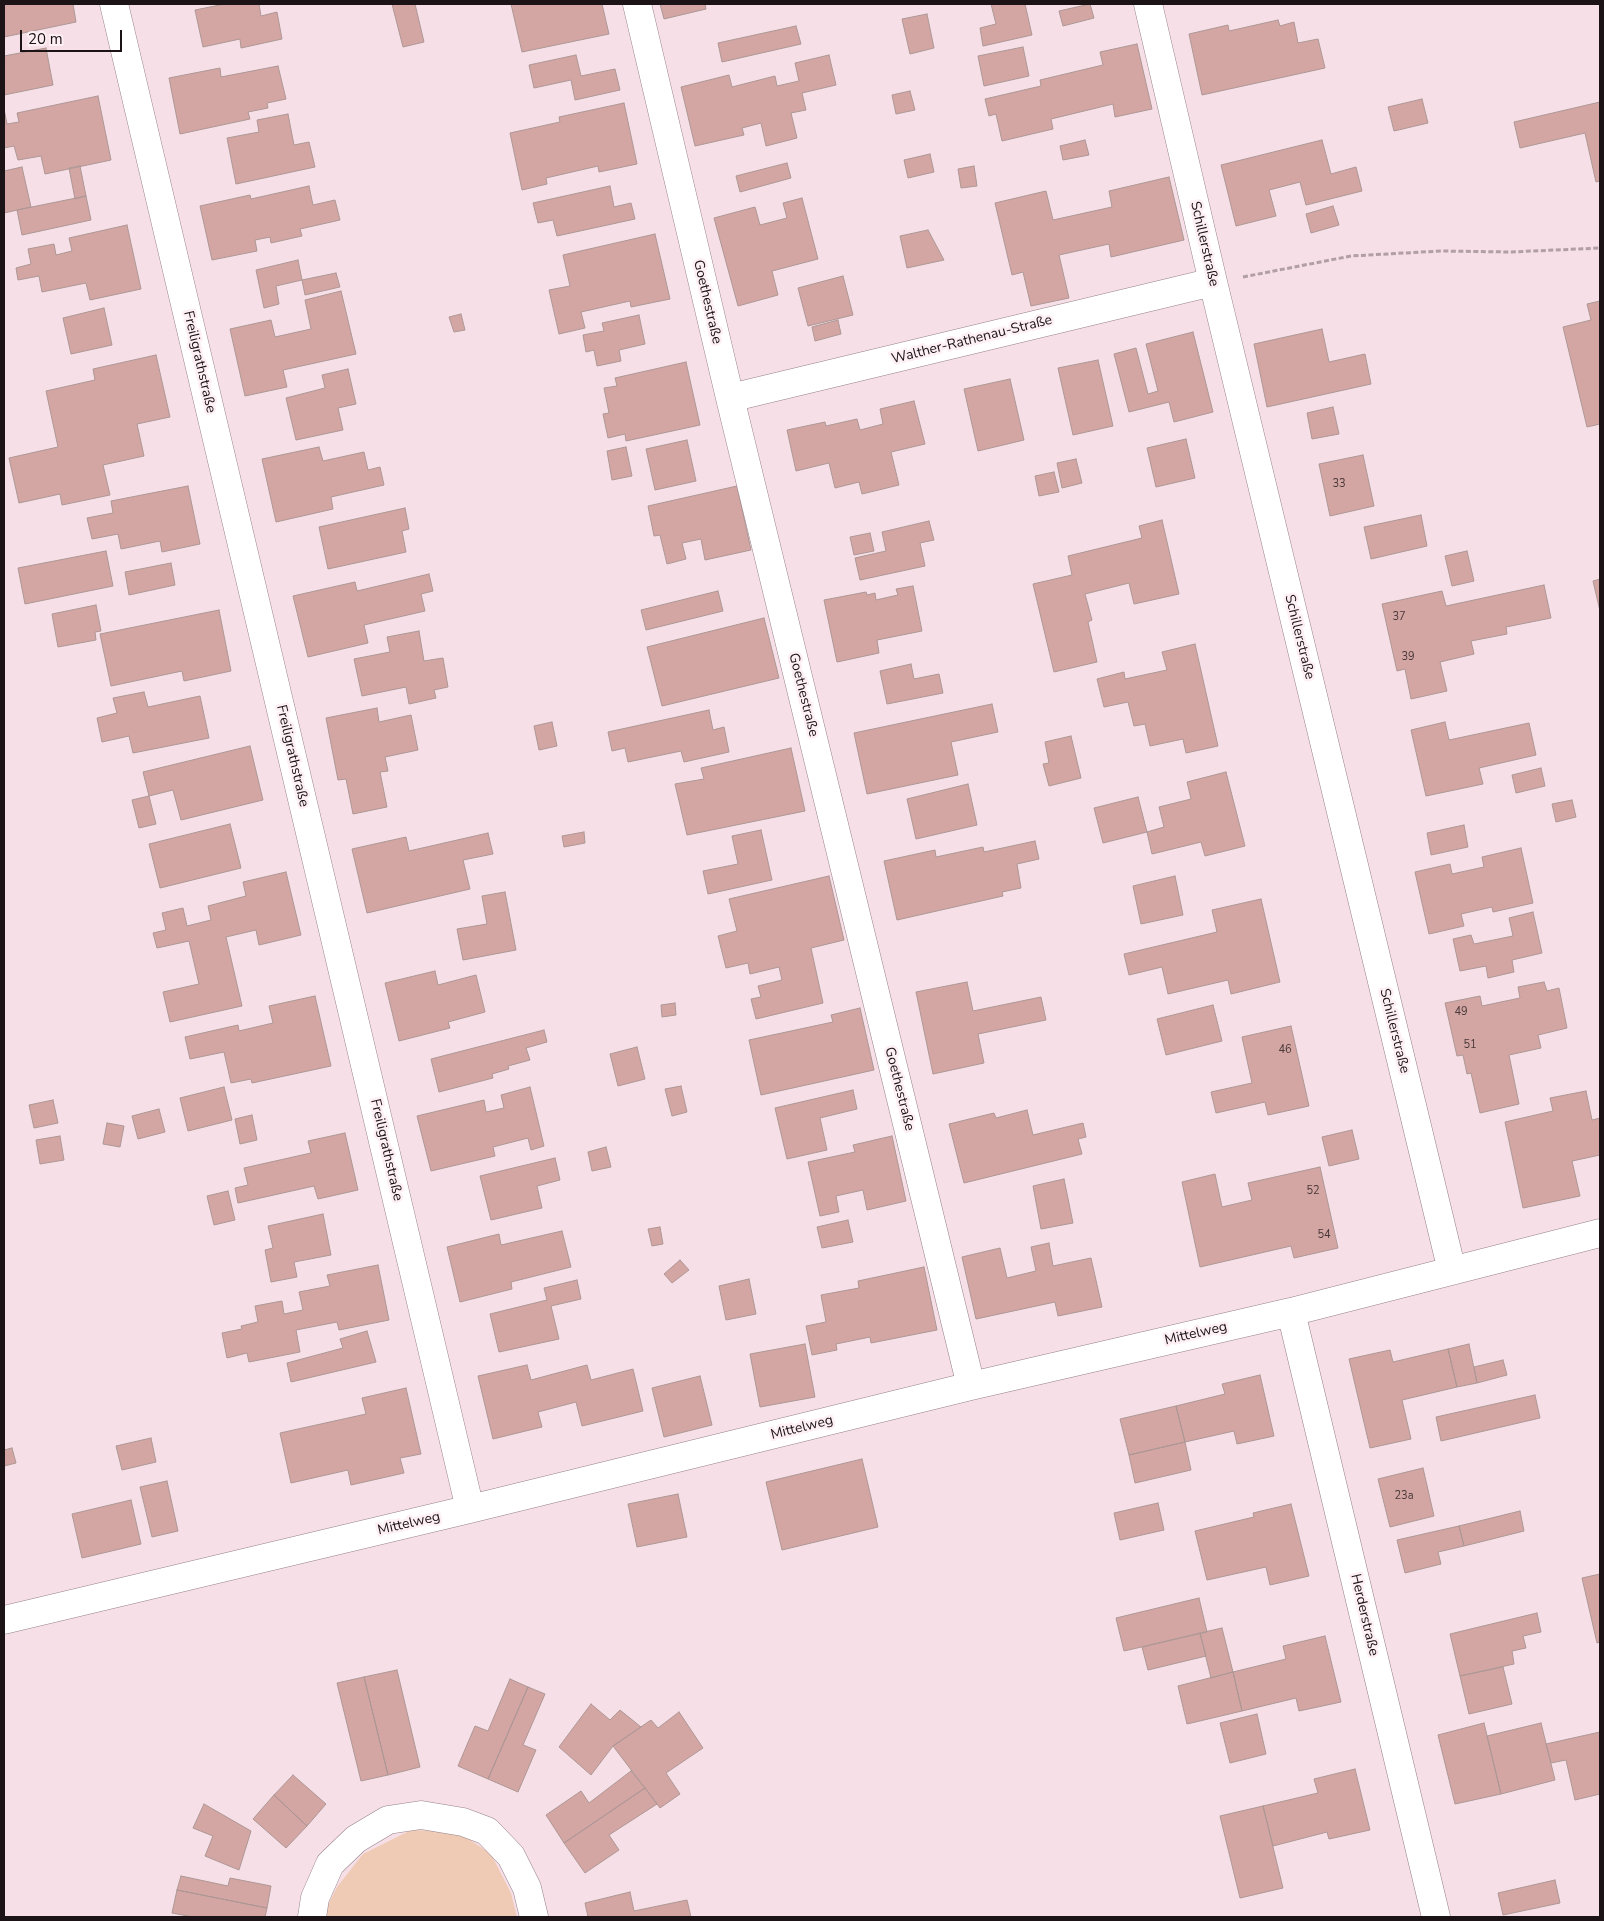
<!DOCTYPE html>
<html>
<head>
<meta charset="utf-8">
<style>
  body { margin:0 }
  #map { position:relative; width:1604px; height:1921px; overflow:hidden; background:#f6dfe7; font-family:"Nunito Sans",sans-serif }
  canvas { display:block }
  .frame { position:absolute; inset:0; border:5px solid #1b1316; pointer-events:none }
  .scale { position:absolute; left:20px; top:30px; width:102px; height:22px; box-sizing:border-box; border:2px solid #1b1316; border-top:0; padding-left:6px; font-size:15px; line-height:18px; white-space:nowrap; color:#1b1316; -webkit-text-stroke:4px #fdeff4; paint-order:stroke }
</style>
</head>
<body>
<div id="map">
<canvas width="1604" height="1921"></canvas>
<div class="frame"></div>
<div class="scale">20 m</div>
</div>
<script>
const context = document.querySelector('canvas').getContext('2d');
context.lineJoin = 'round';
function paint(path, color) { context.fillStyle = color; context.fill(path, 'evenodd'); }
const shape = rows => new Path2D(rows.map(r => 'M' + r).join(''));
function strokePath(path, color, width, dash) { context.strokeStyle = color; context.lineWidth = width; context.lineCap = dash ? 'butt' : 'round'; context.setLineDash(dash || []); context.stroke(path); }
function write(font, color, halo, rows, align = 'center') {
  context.font = font + ' "Nunito Sans",sans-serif'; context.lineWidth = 5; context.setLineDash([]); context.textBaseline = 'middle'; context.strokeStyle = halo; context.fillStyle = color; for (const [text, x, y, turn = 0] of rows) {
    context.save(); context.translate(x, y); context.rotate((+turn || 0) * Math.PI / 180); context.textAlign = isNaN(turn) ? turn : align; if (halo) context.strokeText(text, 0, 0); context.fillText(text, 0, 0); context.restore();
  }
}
paint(shape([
  [411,1830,458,1832,491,1854,511,1893,517,1917,326,1917,326,1909,337,1887,363,1854]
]), '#efcab5');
const building = shape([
  [4,4,73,4,76,22,4,37,4,4],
  [225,4,259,4,261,16,277,12,282,39,241,48,240,39,203,47,195,10,225,4],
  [392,4,415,4,424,42,403,47,392,4],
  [511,4,602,4,609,34,522,52,511,4],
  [660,4,705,4,706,9,664,19,660,4],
  [991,4,1025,4,1032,35,983,46,980,28,996,24,991,4],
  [1090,4,1094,18,1063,26,1059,11,1090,4],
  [927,14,934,48,910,54,902,19,927,14],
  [1278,20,1280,26,1294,22,1298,43,1318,39,1325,68,1202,95,1189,34,1228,25,1229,31,1278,20],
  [796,26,801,44,722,62,718,43,796,26],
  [1137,44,1152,109,1115,117,1113,104,1051,119,1053,129,1002,141,996,114,989,116,985,99,1041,86,1040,80,1103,65,1100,52,1137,44],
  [1023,47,1029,76,984,86,978,56,1023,47],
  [46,48,53,85,4,95,4,56,46,48],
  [576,55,581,76,615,69,620,90,575,100,571,80,534,88,529,65,576,55],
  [829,55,836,85,802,93,806,110,791,113,797,138,766,146,761,123,742,128,744,135,695,146,681,87,729,75,732,87,775,76,777,86,799,81,795,63,829,55],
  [278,66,286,99,267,103,268,108,248,112,250,119,180,134,169,78,220,68,221,77,278,66],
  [910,91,915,110,896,114,892,95,910,91],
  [98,96,111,160,45,174,41,156,18,160,14,146,4,148,4,109,7,124,19,122,17,113,98,96],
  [1422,99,1428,123,1394,131,1388,107,1422,99],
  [1600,102,1600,181,1596,182,1585,133,1520,148,1514,122,1600,102],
  [624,103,637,164,599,172,598,166,546,178,547,184,522,190,510,133,560,122,559,117,624,103],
  [288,114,294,145,309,142,315,167,236,184,227,138,259,132,257,120,288,114],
  [1085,140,1089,155,1063,160,1060,146,1085,140],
  [1322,140,1331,174,1356,167,1362,191,1306,205,1300,182,1269,190,1276,216,1236,226,1221,165,1322,140],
  [930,154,934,172,908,178,904,160,930,154],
  [787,163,791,178,740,192,736,176,787,163],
  [80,166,86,196,75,199,69,168,80,166],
  [974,166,977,186,961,188,958,169,974,166],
  [22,167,31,207,4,213,4,171,22,167],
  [1169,177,1184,240,1111,257,1109,244,1059,255,1069,298,1031,306,1023,272,1012,275,995,203,1046,191,1053,220,1112,207,1109,191,1169,177],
  [309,186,313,205,335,200,340,220,300,229,302,236,271,243,270,237,255,240,257,251,212,260,200,206,250,195,251,199,309,186],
  [610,186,614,207,631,203,635,219,557,236,553,220,538,223,533,203,610,186],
  [86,196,91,220,22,235,17,210,86,196],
  [802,198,818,259,772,271,778,295,738,306,714,218,755,207,760,225,787,218,783,203,802,198],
  [1333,206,1339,225,1311,233,1306,214,1333,206],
  [127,225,141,289,90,300,86,283,42,292,39,276,18,280,16,268,31,264,28,249,54,244,56,255,72,251,69,238,127,225],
  [928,230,944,260,907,268,900,236,928,230],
  [655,234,670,299,631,307,630,301,581,312,585,328,559,334,549,290,570,286,563,255,655,234],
  [298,260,302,280,276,286,279,304,264,308,256,270,298,260],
  [336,273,340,287,305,295,302,280,336,273],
  [843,276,853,315,808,326,798,288,843,276],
  [341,291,356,354,283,370,287,387,245,396,230,329,271,320,275,337,311,329,305,300,341,291],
  [1600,301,1600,424,1587,427,1563,327,1591,320,1587,304,1600,301],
  [104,308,112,345,71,354,63,318,104,308],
  [461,314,465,330,454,332,449,317,461,314],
  [639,315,645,344,619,350,621,361,597,366,594,350,586,352,583,335,604,331,602,323,639,315],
  [838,320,841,334,815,341,812,327,838,320],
  [1322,329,1329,362,1365,354,1371,384,1267,407,1254,344,1322,329],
  [1193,332,1213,412,1174,422,1169,402,1129,412,1114,354,1136,348,1148,394,1158,391,1146,344,1193,332],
  [156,355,170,417,137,424,144,456,103,465,110,495,62,505,60,494,19,503,9,458,58,447,46,391,95,380,93,369,156,355],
  [1098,360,1113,426,1073,435,1058,368,1098,360],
  [686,362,700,425,626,441,625,434,608,438,603,414,609,413,604,388,617,386,615,378,686,362],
  [348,369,356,404,338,408,343,430,296,440,286,398,325,388,322,375,348,369],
  [1010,379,1024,440,978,451,964,389,1010,379],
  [914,401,925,444,891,452,899,485,862,494,859,482,835,488,829,463,796,471,787,430,825,422,826,426,857,419,860,430,883,424,880,409,914,401],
  [1333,407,1339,434,1312,439,1307,413,1333,407],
  [1186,439,1195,478,1156,487,1147,448,1186,439],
  [687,440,696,481,655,490,646,449,687,440],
  [319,447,323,461,364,452,368,470,380,467,384,485,331,497,333,509,276,522,262,459,319,447],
  [626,447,632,476,612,480,607,451,626,447],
  [1363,455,1374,506,1330,516,1319,464,1363,455],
  [1076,459,1082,483,1062,488,1057,463,1076,459],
  [1054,472,1059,492,1039,496,1035,476,1054,472],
  [188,486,200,544,162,552,160,541,121,549,118,534,92,539,87,518,113,513,111,501,188,486],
  [737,486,751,550,705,560,701,539,682,543,686,559,667,564,660,535,654,536,648,506,737,486],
  [405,508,409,529,402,531,406,552,328,569,319,527,405,508],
  [1421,515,1427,546,1371,559,1364,527,1421,515],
  [1162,520,1179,594,1134,604,1129,583,1085,594,1092,620,1088,622,1097,662,1054,672,1033,584,1072,575,1068,556,1142,538,1139,526,1162,520],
  [929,521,934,540,920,543,925,566,860,580,855,558,886,551,882,532,929,521],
  [870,533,874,551,854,555,850,537,870,533],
  [106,551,113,586,25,604,18,568,106,551],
  [1467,551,1474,581,1452,586,1445,556,1467,551],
  [171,563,175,585,129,595,125,572,171,563],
  [429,574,433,591,421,594,425,611,364,625,368,643,308,657,293,596,355,582,357,591,429,574],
  [1600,579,1600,611,1593,581,1600,579],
  [1544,585,1551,618,1506,627,1507,634,1471,641,1474,654,1440,662,1447,691,1411,699,1405,669,1397,671,1382,604,1442,591,1446,606,1544,585],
  [913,586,922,631,877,640,879,653,837,662,824,600,866,592,867,595,875,593,876,600,898,595,896,589,913,586],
  [718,591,723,611,646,630,641,610,718,591],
  [96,605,101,631,95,632,96,640,58,647,52,614,96,605],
  [219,610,231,671,184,681,182,671,111,686,100,634,219,610],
  [764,618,779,678,662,706,647,647,764,618],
  [419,631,424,661,443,658,448,687,434,690,436,698,409,704,406,687,362,696,354,659,390,652,387,637,419,631],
  [1195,644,1218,746,1186,753,1183,739,1150,746,1145,724,1134,726,1128,702,1104,707,1097,679,1124,672,1125,679,1167,670,1162,652,1195,644],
  [911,664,914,679,939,674,943,693,887,704,880,671,911,664],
  [144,692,148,707,200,696,209,738,133,753,129,736,102,742,97,718,117,713,113,698,144,692],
  [992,704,998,732,951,742,958,775,867,794,854,733,992,704],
  [377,708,379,722,411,715,418,750,385,757,388,771,380,772,387,807,353,814,346,779,338,780,326,718,377,708],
  [709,710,713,730,724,727,729,752,684,762,681,751,628,762,625,748,612,751,608,732,709,710],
  [552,722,557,746,539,750,534,726,552,722],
  [1445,722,1449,740,1529,723,1536,755,1479,768,1483,784,1426,796,1411,730,1445,722],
  [1071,736,1081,778,1049,786,1043,764,1049,763,1045,742,1071,736],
  [250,746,263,800,181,820,173,790,149,796,143,772,250,746],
  [791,748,805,811,687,835,675,784,704,779,701,768,791,748],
  [1541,768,1545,786,1516,793,1512,775,1541,768],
  [1226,772,1245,846,1205,856,1201,842,1152,854,1147,832,1164,827,1159,807,1191,799,1187,782,1226,772],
  [968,784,977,825,916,839,907,799,968,784],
  [149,796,156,824,139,828,132,800,149,796],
  [1138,797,1147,832,1103,843,1094,808,1138,797],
  [1572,800,1576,817,1556,822,1552,804,1572,800],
  [230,824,241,868,160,888,149,844,230,824],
  [1464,825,1468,847,1431,855,1427,833,1464,825],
  [761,830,772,880,708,894,703,871,738,864,732,836,761,830],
  [584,832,585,843,564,847,562,836,584,832],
  [488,833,493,854,463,860,470,889,367,913,352,849,406,837,409,851,488,833],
  [1035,841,1039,859,1017,864,1021,888,1002,892,1003,896,897,920,884,861,935,850,936,857,983,847,984,852,1035,841],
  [1521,848,1533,903,1493,912,1492,907,1461,914,1464,926,1429,934,1415,872,1450,864,1452,874,1484,867,1482,857,1521,848],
  [286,872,301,935,259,945,256,930,226,937,242,1006,170,1022,163,992,199,984,189,941,157,948,153,933,166,930,162,913,183,908,187,926,211,920,208,906,246,896,243,882,286,872],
  [829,876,844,940,811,948,823,1003,756,1019,751,999,761,997,758,986,782,980,779,967,750,974,748,963,726,968,718,936,737,931,729,899,829,876],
  [1175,876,1183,915,1141,924,1133,886,1175,876],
  [505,892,516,950,463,960,457,929,487,924,482,896,505,892],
  [1261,899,1280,982,1231,994,1228,980,1168,994,1162,967,1129,975,1124,954,1217,932,1212,910,1261,899],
  [1533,912,1542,953,1512,960,1514,972,1488,978,1486,966,1460,971,1453,939,1471,935,1474,944,1513,936,1509,918,1533,912],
  [435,971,438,985,476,975,485,1012,448,1022,450,1028,399,1041,385,983,435,971],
  [967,982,973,1011,1041,997,1046,1020,978,1034,984,1063,933,1074,916,992,967,982],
  [1544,982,1547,991,1559,988,1567,1028,1538,1035,1541,1048,1509,1055,1519,1104,1480,1113,1471,1073,1467,1074,1463,1055,1457,1056,1445,1003,1480,996,1482,1006,1520,998,1518,987,1544,982],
  [315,996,331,1066,252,1083,251,1079,231,1083,224,1052,190,1059,185,1037,238,1025,239,1031,273,1023,269,1006,315,996],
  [675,1003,676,1015,662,1017,661,1005,675,1003],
  [1213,1005,1222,1041,1166,1055,1157,1019,1213,1005],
  [860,1008,874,1070,761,1095,749,1040,833,1022,831,1015,860,1008],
  [1291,1026,1309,1106,1268,1115,1265,1102,1216,1113,1211,1092,1252,1083,1242,1037,1291,1026],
  [544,1030,547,1042,526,1048,530,1060,508,1066,509,1069,492,1074,493,1078,439,1092,431,1059,544,1030],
  [637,1047,645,1079,618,1086,610,1054,637,1047],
  [681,1086,687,1112,672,1116,665,1089,681,1086],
  [224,1087,232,1120,188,1131,180,1098,224,1087],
  [530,1087,544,1146,531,1150,528,1138,493,1147,495,1156,431,1171,417,1116,484,1100,486,1112,504,1108,501,1095,530,1087],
  [853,1090,857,1109,820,1118,827,1150,787,1159,775,1108,853,1090],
  [1586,1091,1592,1120,1600,1118,1600,1155,1572,1161,1580,1196,1523,1208,1505,1122,1553,1111,1550,1098,1586,1091],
  [53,1100,58,1123,34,1128,29,1105,53,1100],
  [159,1109,165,1132,138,1139,132,1116,159,1109],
  [1027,1110,1033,1135,1083,1123,1086,1137,1078,1139,1082,1154,964,1183,949,1124,994,1113,996,1118,1027,1110],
  [252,1115,257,1140,240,1144,235,1119,252,1115],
  [107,1123,124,1126,120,1147,103,1144,107,1123],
  [1352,1130,1359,1159,1329,1166,1322,1137,1352,1130],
  [345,1133,358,1190,318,1199,314,1186,238,1203,235,1188,248,1185,244,1168,311,1153,308,1141,345,1133],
  [60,1136,64,1160,40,1164,36,1140,60,1136],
  [892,1136,906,1201,867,1210,863,1190,836,1196,839,1212,820,1216,808,1162,855,1152,853,1145,892,1136],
  [606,1147,611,1167,592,1171,588,1152,606,1147],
  [555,1158,560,1180,537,1186,542,1208,491,1220,480,1176,555,1158],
  [1320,1167,1338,1248,1294,1258,1291,1246,1200,1267,1182,1182,1215,1174,1222,1207,1252,1200,1248,1183,1320,1167],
  [1064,1179,1073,1223,1041,1229,1033,1186,1064,1179],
  [228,1191,235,1220,214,1225,207,1196,228,1191],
  [323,1214,331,1255,294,1262,297,1277,271,1282,265,1250,273,1248,268,1226,323,1214],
  [848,1220,853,1242,822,1248,817,1227,848,1220],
  [660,1227,663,1244,652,1246,648,1229,660,1227],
  [562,1231,571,1267,511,1282,512,1289,460,1302,447,1247,499,1234,501,1245,562,1231],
  [1049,1243,1053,1266,1091,1258,1102,1307,1058,1316,1055,1302,976,1319,962,1257,1000,1248,1007,1278,1036,1271,1031,1247,1049,1243],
  [680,1260,689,1270,672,1283,664,1274,680,1260],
  [378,1265,389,1320,339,1330,337,1322,296,1330,300,1352,249,1362,247,1353,227,1358,222,1333,242,1329,241,1326,258,1322,255,1306,282,1301,284,1314,303,1310,299,1292,330,1286,327,1275,378,1265],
  [924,1267,937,1330,871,1343,870,1337,836,1344,837,1350,812,1355,806,1326,826,1322,821,1295,859,1288,858,1281,924,1267],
  [749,1279,756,1314,726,1320,719,1286,749,1279],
  [577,1280,581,1299,551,1306,559,1339,499,1352,490,1314,547,1300,544,1288,577,1280],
  [367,1331,376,1362,291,1382,287,1363,343,1348,340,1339,367,1331],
  [805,1344,815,1397,760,1407,750,1354,805,1344],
  [1469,1344,1477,1383,1457,1387,1448,1349,1469,1344],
  [1448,1349,1457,1387,1402,1400,1411,1439,1370,1448,1349,1359,1390,1350,1393,1362,1448,1349],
  [1503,1360,1507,1375,1477,1383,1474,1367,1503,1360],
  [527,1365,531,1380,587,1365,591,1380,633,1369,643,1411,582,1426,576,1402,538,1412,542,1427,493,1439,478,1376,527,1365],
  [1260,1375,1274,1436,1237,1444,1234,1431,1185,1442,1176,1406,1225,1394,1222,1384,1260,1375],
  [700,1376,712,1425,664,1437,652,1388,700,1376],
  [406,1388,421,1454,400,1458,404,1473,351,1485,348,1470,291,1483,280,1433,366,1414,362,1398,406,1388],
  [1535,1395,1540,1418,1441,1441,1436,1417,1535,1395],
  [1176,1406,1185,1442,1129,1455,1120,1419,1176,1406],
  [151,1438,156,1462,122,1470,116,1446,151,1438],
  [1185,1442,1191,1470,1135,1483,1129,1455,1185,1442],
  [12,1448,16,1463,4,1466,4,1450,12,1448],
  [862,1459,878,1527,782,1550,766,1482,862,1459],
  [1423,1468,1434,1516,1390,1527,1378,1479,1423,1468],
  [167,1481,178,1531,152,1537,140,1487,167,1481],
  [678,1494,687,1537,637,1547,628,1504,678,1494],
  [131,1500,141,1544,82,1558,72,1514,131,1500],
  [1158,1503,1164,1530,1120,1540,1114,1513,1158,1503],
  [1291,1504,1309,1576,1270,1585,1266,1567,1207,1580,1195,1531,1254,1517,1253,1513,1291,1504],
  [1520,1511,1524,1531,1464,1546,1459,1526,1520,1511],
  [1459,1526,1464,1546,1438,1552,1441,1564,1405,1573,1397,1540,1459,1526],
  [1600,1574,1600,1642,1597,1643,1582,1578,1600,1574],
  [1199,1598,1207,1632,1124,1651,1116,1618,1199,1598],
  [1537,1613,1541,1632,1523,1636,1526,1648,1512,1651,1514,1664,1460,1676,1450,1634,1537,1613],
  [1222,1628,1233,1672,1211,1678,1200,1633,1222,1628],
  [1200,1633,1206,1656,1148,1670,1142,1647,1200,1633],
  [1325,1636,1341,1702,1299,1711,1296,1698,1242,1711,1233,1672,1286,1659,1283,1646,1325,1636],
  [1503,1667,1512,1704,1469,1714,1460,1676,1503,1667],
  [397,1670,420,1767,388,1775,364,1677,397,1670],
  [1233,1672,1242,1711,1187,1724,1178,1686,1233,1672],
  [364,1677,388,1775,361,1781,337,1683,364,1677],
  [510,1679,528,1687,488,1779,458,1766,475,1726,488,1731,510,1679],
  [528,1687,545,1694,523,1745,536,1750,518,1792,488,1779,528,1687],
  [591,1704,610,1720,620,1710,641,1727,613,1746,591,1775,559,1747,591,1704],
  [679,1712,703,1748,666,1773,680,1794,660,1808,613,1746,651,1720,658,1728,679,1712],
  [1257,1714,1266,1754,1230,1763,1220,1723,1257,1714],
  [1484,1723,1501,1794,1455,1804,1438,1735,1484,1723],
  [1541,1723,1555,1780,1501,1794,1487,1736,1541,1723],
  [1600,1732,1600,1794,1575,1800,1566,1760,1551,1763,1546,1744,1600,1732],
  [1355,1769,1370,1830,1329,1839,1327,1832,1273,1846,1263,1806,1318,1793,1314,1779,1355,1769],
  [631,1771,645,1788,564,1843,546,1815,581,1791,589,1803,631,1771],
  [293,1775,326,1804,307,1826,274,1795,293,1775],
  [645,1788,657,1804,609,1835,619,1850,585,1873,564,1843,645,1788],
  [274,1795,307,1826,286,1848,253,1819,274,1795],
  [204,1804,251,1831,239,1870,205,1856,213,1836,193,1828,204,1804],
  [1263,1806,1283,1888,1240,1898,1220,1816,1263,1806],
  [181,1876,228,1886,230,1878,271,1886,267,1908,177,1890,181,1876],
  [1555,1880,1560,1903,1503,1915,1498,1893,1555,1880],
  [177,1890,267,1908,265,1917,193,1917,172,1913,177,1890],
  [630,1892,634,1911,687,1900,691,1917,588,1917,585,1903,630,1892]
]);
paint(building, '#d3a6a3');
strokePath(building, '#ad9795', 1);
const minor = shape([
  [114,4,470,1509],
  [637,4,730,398,971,1386],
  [1148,4,1213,282,1452,1271],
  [730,398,1213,282],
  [1291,1312,1436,1917],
  [4,1620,470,1509,971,1386,1291,1312,1600,1233],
  [312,1917,315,1898,330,1864,356,1839,388,1820,421,1815,463,1822,487,1831,511,1856,527,1888,534,1917]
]);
strokePath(minor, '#978289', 29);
strokePath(shape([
  [1243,277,1351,256,1441,251,1510,252,1600,248]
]), '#b19fa5', 3, [5, 2.5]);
strokePath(minor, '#fff', 28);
write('11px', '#493839', null, [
  ["33",1339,484],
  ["37",1399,617],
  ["39",1408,657],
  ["49",1461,1012],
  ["51",1470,1045],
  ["46",1285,1050],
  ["52",1313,1191],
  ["54",1324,1235],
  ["23a",1404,1496]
]);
write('14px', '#1b1316', '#fdeff4', [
  ["Schillerstraße",1204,244,77],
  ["Goethestraße",707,302,77],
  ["Walther-Rathenau-Straße",972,340,-14],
  ["Freiligrathstraße",199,362,77],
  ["Schillerstraße",1299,637,76],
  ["Goethestraße",803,695,76],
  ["Freiligrathstraße",292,756,77],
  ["Schillerstraße",1394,1031,76],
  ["Goethestraße",899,1089,76],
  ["Freiligrathstraße",386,1150,77],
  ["Mittelweg",1196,1334,-13],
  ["Mittelweg",802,1428,-14],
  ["Mittelweg",409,1524,-13],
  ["Herderstraße",1364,1615,77]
]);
</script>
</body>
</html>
